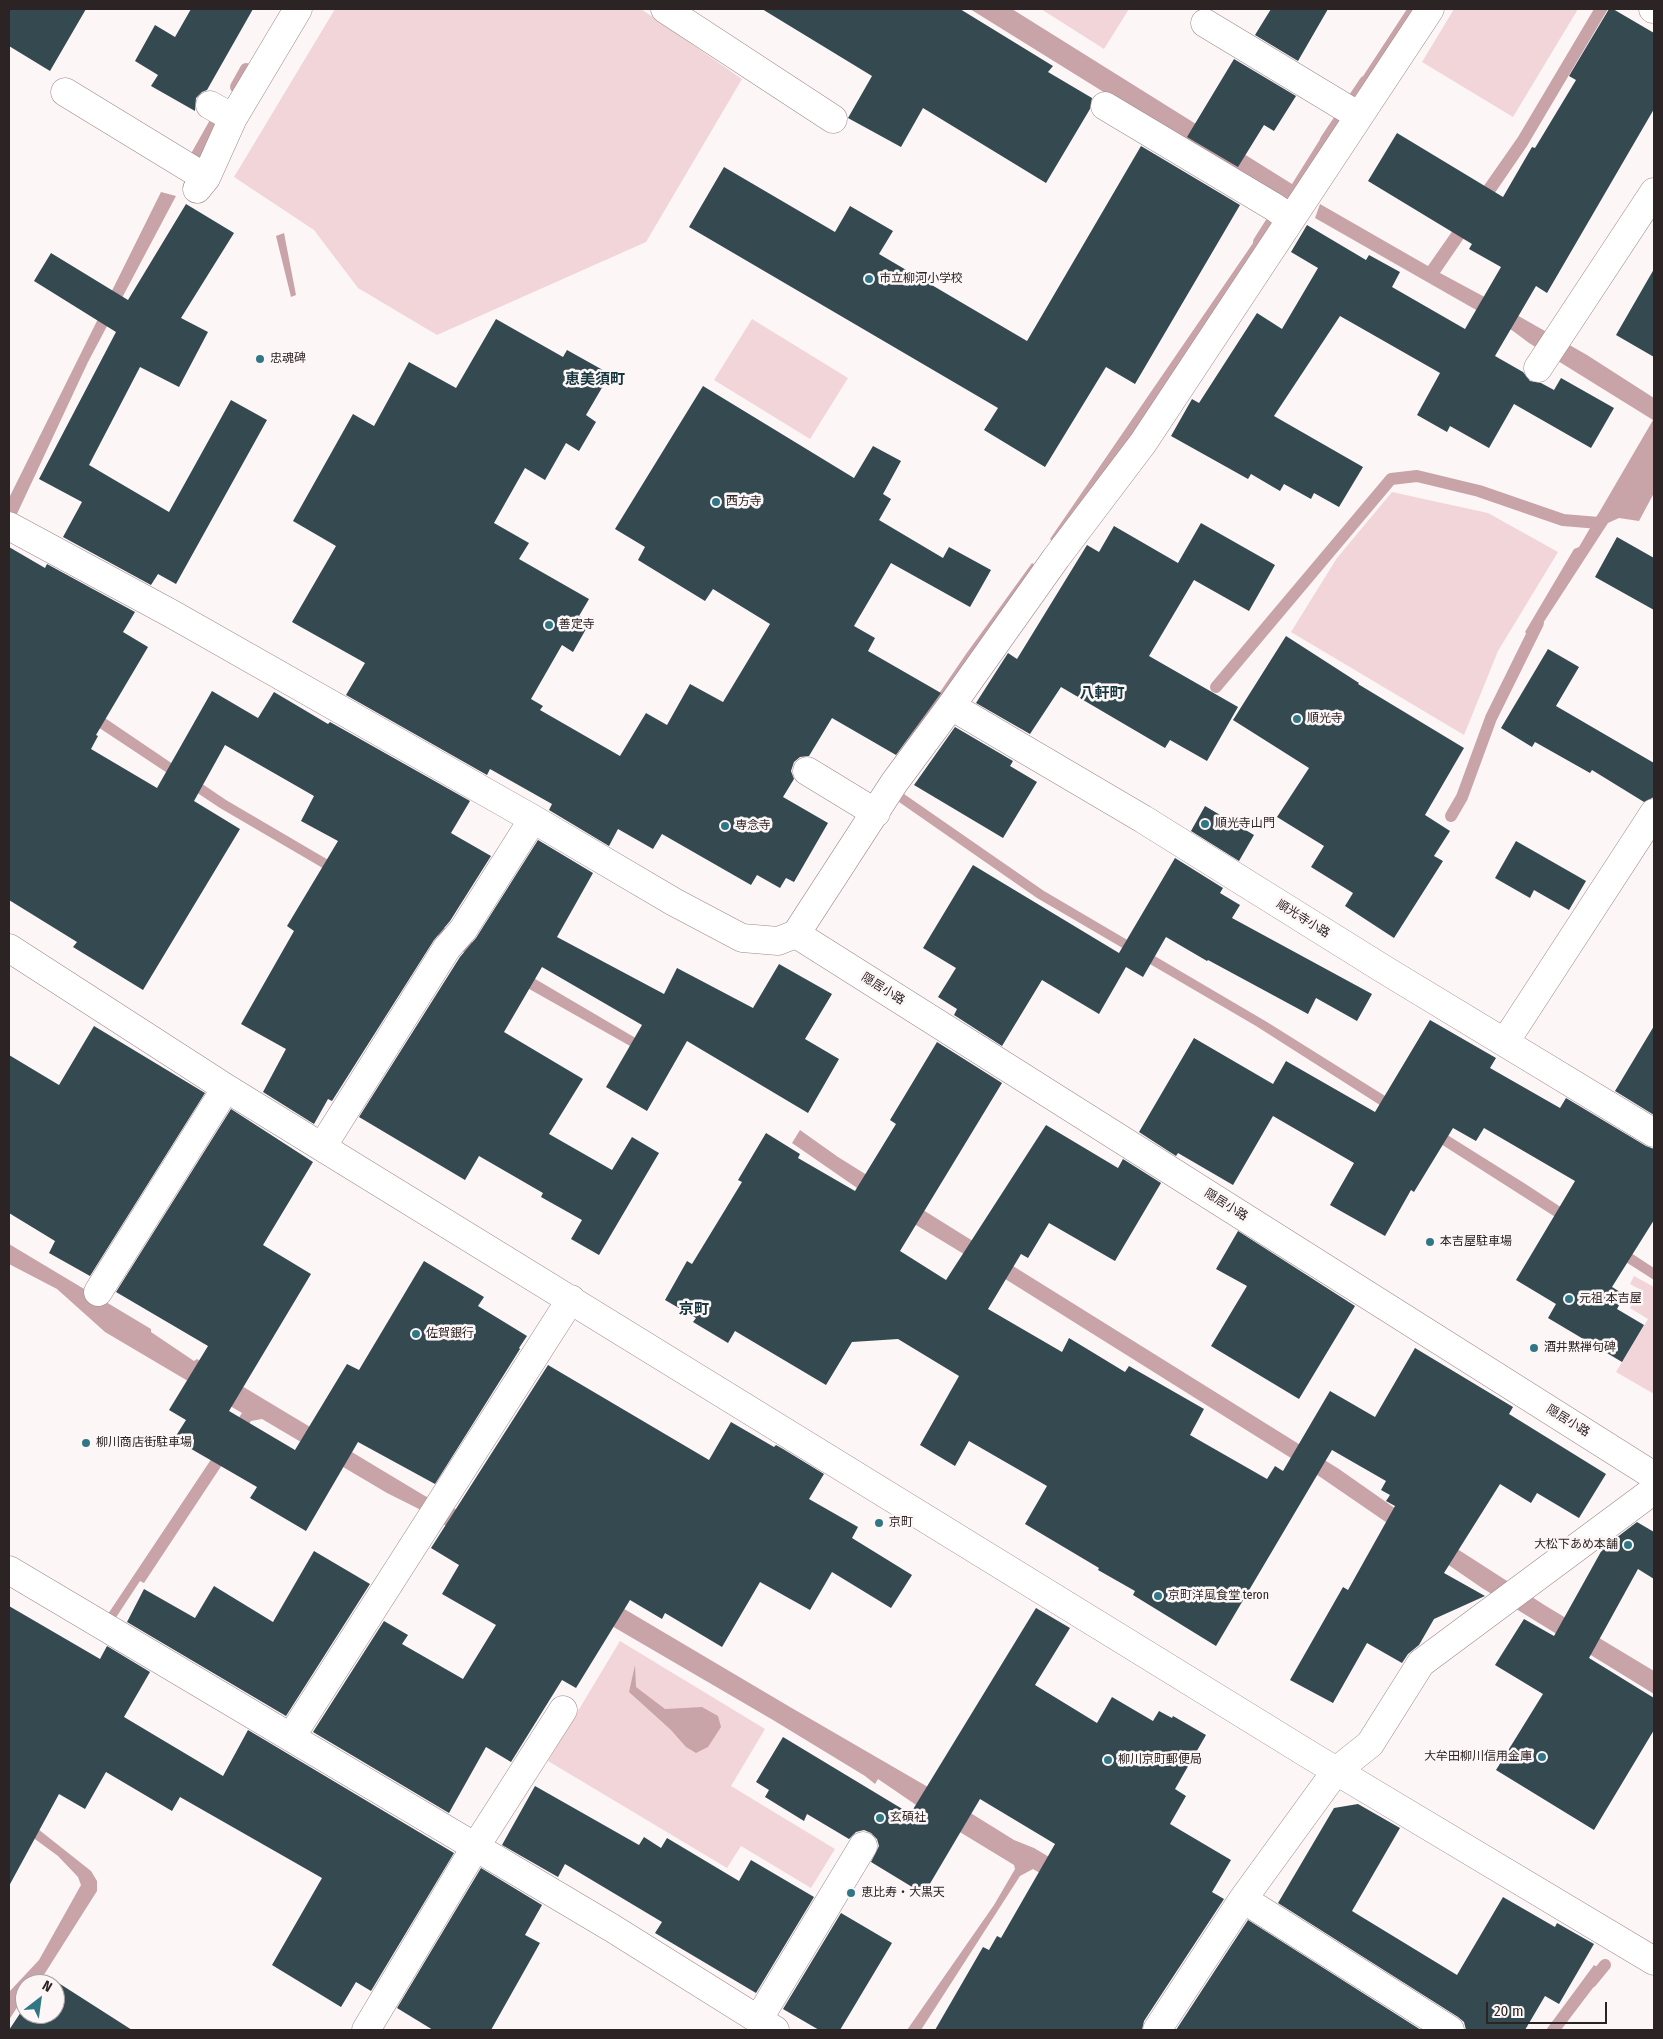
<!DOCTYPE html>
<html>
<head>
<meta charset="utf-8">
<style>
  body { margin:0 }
  #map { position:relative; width:1663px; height:2039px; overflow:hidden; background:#fcf6f7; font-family:"Fira Sans Condensed",sans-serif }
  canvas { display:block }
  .frame { position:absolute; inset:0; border:10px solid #2c2324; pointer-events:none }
  .north { position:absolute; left:15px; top:1974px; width:50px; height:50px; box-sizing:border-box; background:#fcf6f7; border:1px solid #a9a2a3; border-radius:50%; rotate:30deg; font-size:14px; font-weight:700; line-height:20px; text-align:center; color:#2c2324 }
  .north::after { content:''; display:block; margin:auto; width:18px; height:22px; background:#317684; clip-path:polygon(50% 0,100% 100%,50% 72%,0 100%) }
  .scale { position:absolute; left:1486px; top:2002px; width:121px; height:22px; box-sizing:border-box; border:2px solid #2c2324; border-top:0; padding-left:6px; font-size:15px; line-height:18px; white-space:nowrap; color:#2c2324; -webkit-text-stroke:4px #fcf6f7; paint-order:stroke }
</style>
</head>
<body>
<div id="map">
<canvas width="1663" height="2039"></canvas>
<div class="frame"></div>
<div class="north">N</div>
<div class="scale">20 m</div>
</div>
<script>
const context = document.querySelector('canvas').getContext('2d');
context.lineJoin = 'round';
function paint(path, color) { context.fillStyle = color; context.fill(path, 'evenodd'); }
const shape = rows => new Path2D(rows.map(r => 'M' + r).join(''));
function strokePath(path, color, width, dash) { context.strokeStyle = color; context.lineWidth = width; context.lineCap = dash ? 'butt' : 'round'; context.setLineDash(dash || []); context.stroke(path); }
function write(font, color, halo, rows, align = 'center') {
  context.font = font + ' "Fira Sans Condensed","Noto Sans JP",sans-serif'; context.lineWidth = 5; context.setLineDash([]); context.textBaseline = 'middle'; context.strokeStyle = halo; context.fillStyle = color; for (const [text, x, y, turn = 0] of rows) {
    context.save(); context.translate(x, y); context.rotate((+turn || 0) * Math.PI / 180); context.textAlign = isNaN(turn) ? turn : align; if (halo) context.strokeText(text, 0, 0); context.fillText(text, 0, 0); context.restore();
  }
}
paint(shape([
  [335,9,641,9,742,79,646,242,437,335,358,288,314,230,234,177],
  [1041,9,1129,9,1104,49],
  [1454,9,1578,9,1513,117,1422,62],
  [752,319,848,378,810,439,714,380],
  [1392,492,1488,513,1558,552,1498,651,1464,735,1291,632,1337,558],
  [1634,1276,1654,1287,1654,1394,1616,1372,1648,1319,1630,1308,1641,1290,1630,1284],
  [620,1641,765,1729,731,1786,835,1849,811,1888,741,1846,727,1868,548,1761]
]), '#f2d5d9');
paint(shape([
  [970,9,1012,9,1292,184,1329,125,1337,129,1287,206],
  [1407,9,1416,9,1358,98,1352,93],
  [1594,9,1608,9,1527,146,1440,273,1494,302,1587,355,1654,398,1654,493,1639,521,1619,518,1608,523,1534,637,1531,639,1525,632,1574,549,1579,547,1653,420,1529,343,1513,331,1315,218,1320,204,1428,266,1518,137],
  [161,192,176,196,88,362,16,516,9,511,9,498],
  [1264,227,1270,232,1147,418,1054,542,1050,539],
  [284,233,296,295,291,297,276,236],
  [1032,563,1038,567,878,792,873,790,966,654],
  [9,653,226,800,446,929,439,936,220,808,9,668],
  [904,794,1044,891,1267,1022,1524,1183,1654,1268,1654,1280,1256,1026,1037,898,899,802],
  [469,940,673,1060,669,1068,462,951],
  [800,1130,838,1157,1339,1469,1406,1516,1546,1606,1654,1671,1654,1694,1482,1588,1310,1470,1010,1282,873,1199,792,1143],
  [9,1244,151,1329,151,1332,194,1361,197,1359,425,1496,452,1507,790,1707,940,1794,1014,1840,1034,1848,1071,1870,1180,1955,1033,1869,1020,1876,921,2030,907,2030,994,1905,1015,1869,1014,1865,922,1809,878,1779,875,1784,865,1776,773,1720,569,1601,417,1508,387,1493,262,1419,251,1421,144,1583,140,1581,115,1619,108,1614,242,1413,105,1332,57,1289,9,1264],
  [635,1665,636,1687,665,1709,702,1707,718,1716,721,1727,708,1747,696,1753,686,1747,671,1730,629,1692],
  [9,1806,91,1871,97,1881,97,1891,40,1981,37,1984,25,1984,25,1995,9,2020,9,1992,39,1960,81,1885,78,1877,58,1856,9,1820],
  [1594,1965,1605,1972,1561,2030,1546,2030]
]), '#c8a4a9');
strokePath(shape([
  [236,87,246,69],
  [1326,140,1365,82],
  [196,157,223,109],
  [1259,242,1280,209],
  [1216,687,1391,479,1417,476,1479,491,1563,520,1599,523,1606,514],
  [1451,816,1462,797,1491,718,1538,623],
  [1591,1982,1605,1965]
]), '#c8a4a9', 12);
paint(shape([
  [9,9,86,9,50,71,9,46],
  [191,9,253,9,207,90,202,92,196,98,195,111,151,86,158,75,135,61,155,25,175,37],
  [762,9,960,9,1053,66,1048,72,1092,98,1090,109,1046,183,923,108,901,147,848,118,872,76],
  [1271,9,1328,9,1298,61,1255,35],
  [1609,9,1613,9,1654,33,1654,109,1547,293,1536,286,1495,356,1523,372,1530,381,1541,383,1554,390,1561,378,1614,408,1591,448,1514,404,1489,448,1450,426,1447,432,1417,415,1440,373,1340,316,1274,416,1363,467,1339,507,1314,493,1311,499,1284,484,1280,491,1251,474,1248,479,1171,436,1192,399,1199,403,1257,313,1282,329,1318,268,1291,252,1307,225,1366,260,1369,255,1400,272,1392,287,1465,329,1501,267,1469,249,1472,244,1368,181,1397,133,1503,197,1532,147,1535,148,1576,80,1569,76],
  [1234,59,1296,96,1274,131,1264,125,1238,167,1187,137],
  [1141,146,1240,205,1135,384,1106,367,1045,467,984,430,998,408,689,227,724,167,835,232,850,206,893,231,879,254,1027,341],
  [186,204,234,233,181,318,208,332,179,387,140,367,89,465,169,512,231,400,267,420,176,584,158,574,151,585,63,537,82,502,39,479,116,332,34,281,51,253,128,300],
  [1654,269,1654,357,1616,335],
  [496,319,563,357,567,350,610,374,586,415,596,422,579,451,566,443,545,480,525,468,494,523,529,543,519,559,589,599,579,616,590,622,573,652,562,645,531,699,543,706,540,710,620,756,646,713,667,725,690,684,723,702,770,624,713,589,705,601,638,560,645,547,615,529,703,386,854,478,873,446,901,461,883,494,891,499,879,520,943,558,949,547,991,570,970,607,891,563,854,626,875,638,868,651,941,693,896,755,832,718,809,756,800,757,794,762,791,771,794,779,783,797,828,823,794,882,786,878,780,888,757,875,751,885,662,834,653,849,618,829,609,846,549,810,552,804,490,769,487,775,346,695,365,663,292,622,336,546,293,521,353,414,374,426,409,362,456,388],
  [1201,523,1275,565,1249,611,1194,580,1149,656,1238,707,1207,761,1170,740,1165,748,1061,687,1030,734,976,703,1008,653,1017,659,1087,545,1099,552,1114,526,1178,563],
  [1617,537,1654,558,1654,610,1595,577],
  [9,547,45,568,47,564,135,612,123,632,148,647,96,735,98,736,91,749,157,788,212,691,258,718,274,692,328,724,330,722,470,801,451,833,491,856,450,921,434,940,332,1101,328,1099,314,1124,263,1092,286,1049,241,1024,294,931,287,926,338,841,301,821,314,796,225,745,194,801,240,829,143,990,73,947,77,942,9,900],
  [1286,636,1359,683,1358,684,1464,748,1425,815,1450,831,1434,856,1443,861,1394,938,1345,906,1353,893,1311,867,1324,846,1277,817,1309,768,1233,720],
  [1548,649,1579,667,1556,706,1654,763,1654,797,1644,802,1592,770,1590,773,1535,742,1532,747,1501,728],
  [955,727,1013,761,1010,766,1037,782,1003,838,914,785],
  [1205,806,1254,835,1239,861,1191,831],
  [538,840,593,873,557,937,664,994,677,968,753,1008,779,964,832,994,805,1039,839,1059,808,1113,687,1041,647,1111,606,1087,642,1025,542,967,504,1032,583,1079,549,1134,612,1170,632,1137,659,1153,599,1255,571,1239,582,1220,541,1197,543,1193,479,1156,465,1180,359,1117,460,957,476,938],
  [1516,841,1586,881,1569,910,1534,890,1530,898,1495,878],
  [1175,858,1223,888,1220,893,1240,905,1232,918,1372,994,1357,1021,1316,998,1308,1014,1208,960,1207,961,1166,937,1143,977,1126,967,1099,1014,1042,980,1002,1046,954,1015,957,1009,938,997,956,968,923,948,973,865,1119,953],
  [1430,1020,1496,1058,1490,1068,1560,1108,1566,1098,1646,1146,1654,1149,1654,1220,1612,1287,1625,1295,1617,1309,1644,1325,1622,1362,1548,1318,1556,1304,1516,1280,1575,1181,1484,1128,1476,1141,1453,1128,1414,1192,1411,1190,1385,1236,1330,1205,1354,1163,1273,1116,1233,1185,1178,1153,1176,1156,1139,1132,1194,1038,1273,1084,1286,1061,1375,1112],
  [94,1026,205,1093,90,1276,49,1253,55,1241,9,1213,9,1055,59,1085],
  [1654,1026,1654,1115,1615,1091],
  [937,1042,1002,1083,900,1251,946,1280,1046,1125,1118,1168,1123,1159,1161,1183,1115,1261,1049,1223,1028,1258,1021,1254,988,1309,1062,1352,1069,1338,1125,1372,1129,1366,1204,1409,1190,1435,1267,1479,1275,1466,1283,1471,1330,1391,1375,1417,1415,1348,1513,1407,1509,1414,1606,1474,1579,1518,1537,1493,1531,1503,1500,1484,1444,1573,1485,1596,1434,1619,1419,1645,1408,1654,1402,1663,1367,1643,1333,1703,1290,1680,1343,1587,1348,1590,1395,1506,1386,1501,1390,1495,1381,1490,1386,1481,1332,1450,1216,1646,1133,1595,1135,1591,1098,1570,1099,1568,1025,1524,1047,1486,969,1441,955,1466,920,1445,959,1376,898,1339,852,1342,826,1385,735,1331,728,1343,693,1322,696,1318,665,1300,687,1261,692,1264,742,1182,738,1180,766,1133,800,1154,798,1158,855,1191,896,1124,890,1120],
  [231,1109,313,1162,263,1245,311,1274,229,1411,295,1450,347,1364,359,1370,424,1261,484,1297,478,1306,527,1336,519,1348,520,1349,435,1484,358,1442,306,1531,250,1498,257,1487,174,1439,186,1420,169,1410,208,1346,116,1292],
  [1238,1231,1355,1306,1299,1399,1211,1346,1247,1286,1216,1269],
  [548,1365,709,1460,731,1422,774,1447,776,1445,783,1449,824,1474,809,1499,858,1527,852,1538,912,1575,891,1608,832,1572,810,1610,760,1582,722,1647,665,1613,662,1619,630,1600,576,1688,562,1680,511,1762,486,1747,449,1813,313,1732,384,1621,408,1635,402,1644,463,1679,496,1625,442,1594,459,1565,431,1548],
  [1637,1522,1654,1532,1654,1579,1638,1569,1589,1658,1654,1698,1654,1730,1594,1830,1496,1770,1543,1694,1495,1665,1524,1619,1554,1636,1603,1548],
  [314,1551,370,1584,286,1716,127,1622,144,1589,195,1618,214,1586,273,1622],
  [9,1606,100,1659,107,1646,150,1672,124,1717,223,1776,248,1730,454,1853,371,1991,356,1982,341,2007,272,1965,322,1878,180,1797,172,1811,106,1772,85,1809,59,1794,9,1886],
  [1036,1608,1070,1628,1035,1685,1097,1723,1112,1697,1153,1721,1159,1711,1172,1718,1173,1716,1206,1735,1175,1789,1186,1796,1170,1824,1231,1860,1212,1892,1224,1899,1144,2021,1142,2030,935,2030,983,1947,989,1950,997,1936,1001,1938,1055,1844,980,1799,928,1887,926,1886,922,1893,871,1862,879,1846,877,1839,871,1833,864,1830,856,1832,849,1839,807,1814,804,1821,765,1797,769,1790,756,1782,783,1737,909,1813,911,1810,912,1811],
  [535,1786,639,1845,644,1837,661,1848,667,1838,739,1881,751,1860,814,1897,756,1993,655,1933,662,1922,565,1864,558,1877,502,1845],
  [1358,1804,1400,1828,1352,1911,1457,1975,1503,1897,1555,1927,1557,1923,1594,1944,1559,2004,1545,1996,1525,2030,1466,2030,1464,2022,1458,2017,1278,1903,1334,1808],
  [481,1868,542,1905,525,1935,540,1943,491,2030,433,2030,397,2008],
  [841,1913,892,1943,840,2030,819,2030,783,2009],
  [1248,1920,1421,2030,1176,2030],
  [46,1975,132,2030,9,2030,25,2006,25,2014,55,2014,55,1984,40,1984]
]), '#344a50');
const minor = shape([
  [665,9,833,119],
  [1653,9,1654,9],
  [1205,23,1359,116],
  [65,92,206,178],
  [210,105,233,118],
  [1105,106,1274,207,1291,219],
  [197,189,206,178,233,118,298,9],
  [1538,368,1654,192],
  [9,526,172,614,533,819,674,902,742,938,778,941,796,934,894,783,951,706,1056,558,1143,443,1430,9],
  [951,706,1143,819,1385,970,1654,1133],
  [807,771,876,813],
  [796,934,1654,1476],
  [9,948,226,1088,1313,1757,1654,1961],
  [1505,1042,1654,813],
  [322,1147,447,948,463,930,533,819],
  [98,1292,226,1088],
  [9,1570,612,1928,775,2030],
  [291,1737,571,1299],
  [1243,1899,1450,2030],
  [758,2020,863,1846],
  [366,2030,476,1846,563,1710],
  [1157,2030,1243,1899,1336,1771,1370,1744,1421,1663,1654,1490]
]);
strokePath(minor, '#9f878b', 29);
strokePath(minor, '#fff', 28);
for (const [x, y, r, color] of [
  [869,279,5,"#317684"],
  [260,359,5,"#317684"],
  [716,502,5,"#317684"],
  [549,625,5,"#317684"],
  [1297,719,5,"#317684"],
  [1205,824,5,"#317684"],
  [725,826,5,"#317684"],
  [1430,1242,5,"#317684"],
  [1569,1299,5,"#317684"],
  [416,1334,5,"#317684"],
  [1534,1348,5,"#317684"],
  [86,1443,5,"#317684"],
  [879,1523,5,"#317684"],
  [1628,1545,5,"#317684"],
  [1158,1596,5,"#317684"],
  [1542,1757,5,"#317684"],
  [1108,1760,5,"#317684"],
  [880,1818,5,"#317684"],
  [851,1893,5,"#317684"]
]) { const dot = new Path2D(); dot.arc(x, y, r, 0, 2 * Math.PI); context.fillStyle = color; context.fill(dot); strokePath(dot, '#fcf6f7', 2); }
write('12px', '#2c2324', '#fcf6f7', [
  ["市立柳河小学校",879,279],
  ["忠魂碑",270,359],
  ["西方寺",726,502],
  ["善定寺",559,625],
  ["順光寺",1307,719],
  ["順光寺山門",1215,824],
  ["専念寺",735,826],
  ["本吉屋駐車場",1440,1242],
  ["元祖 本吉屋",1579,1299],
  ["佐賀銀行",426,1334],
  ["酒井黙禅句碑",1544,1348],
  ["柳川商店街駐車場",96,1443],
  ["京町",889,1523],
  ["大松下あめ本舗",1618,1545,"right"],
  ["京町洋風食堂 teron",1168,1596],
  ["大牟田柳川信用金庫",1532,1757,"right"],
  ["柳川京町郵便局",1118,1760],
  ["玄碩社",890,1818],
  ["恵比寿・大黒天",861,1893]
], 'left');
write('12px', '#2c2324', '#fcf6f7', [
  ["順光寺小路",1303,919,32],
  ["隠居小路",883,989,32],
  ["隠居小路",1226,1205,32],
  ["隠居小路",1568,1421,32]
]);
write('bold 15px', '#16373e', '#fcf6f7', [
  ["恵美須町",595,380],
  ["八軒町",1102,694],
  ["京町",694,1310]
]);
</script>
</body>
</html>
